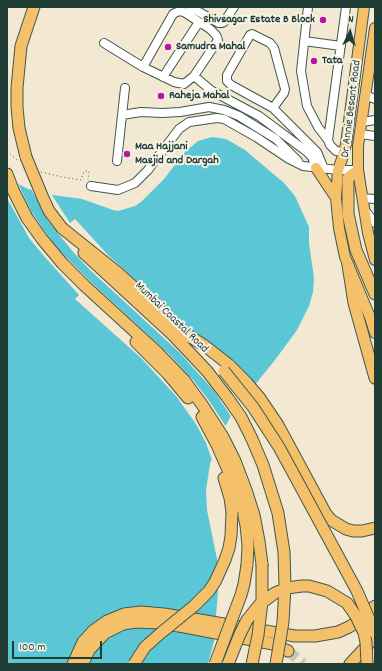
<!DOCTYPE html>
<html>
<head>
<meta charset="utf-8">
<style>
  body { margin:0 }
  #map { position:relative; width:382px; height:671px; overflow:hidden; background:#f3e8d2; font-family:Dekko,sans-serif }
  canvas { display:block }
  .frame { position:absolute; inset:0; border:8px solid #1f3d34; pointer-events:none }
  .north { position:absolute; left:330px; top:12px; width:40px; height:40px; -webkit-text-stroke:3px #f7f3e8; paint-order:stroke; rotate:4deg; font-size:11px; font-weight:700; line-height:16px; text-align:center; color:#1f3d34 }
  .north::after { content:''; display:block; margin:auto; width:14px; height:18px; background:#1f3d34; clip-path:polygon(50% 0,100% 100%,50% 72%,0 100%) }
  .scale { position:absolute; left:12px; top:641px; width:90px; height:18px; box-sizing:border-box; border:2px solid #1f3d34; border-top:0; padding-left:5px; font-size:12px; line-height:14px; white-space:nowrap; color:#1f3d34; -webkit-text-stroke:3px #f7f3e8; paint-order:stroke }
</style>
</head>
<body>
<div id="map">
<canvas width="382" height="671"></canvas>
<div class="frame"></div>
<div class="north">N</div>
<div class="scale">100 m</div>
</div>
<script>
const context = document.querySelector('canvas').getContext('2d');
context.lineJoin = 'round';
function paint(path, color) { context.fillStyle = color; context.fill(path, 'evenodd'); }
const shape = rows => new Path2D(rows.map(r => 'M' + r).join(''));
function strokePath(path, color, width, dash) { context.strokeStyle = color; context.lineWidth = width; context.lineCap = dash ? 'butt' : 'round'; context.setLineDash(dash || []); context.stroke(path); }
function write(font, color, halo, rows, align = 'center') {
  context.font = font + ' Dekko,sans-serif'; context.lineWidth = 4; context.setLineDash([]); context.textBaseline = 'middle'; context.strokeStyle = halo; context.fillStyle = color; for (const [text, x, y, turn = 0] of rows) {
    context.save(); context.translate(x, y); context.rotate((+turn || 0) * Math.PI / 180); context.textAlign = isNaN(turn) ? turn : align; if (halo) context.strokeText(text, 0, 0); context.fillText(text, 0, 0); context.restore();
  }
}
paint(shape([
  [212,137,226,139,245,150,284,183,295,196,309,227,309,243,314,278,313,292,309,306,297,330,275,360,233,412,219,438,210,464,206,490,207,510,217,559,218,592,214,641,208,664,7,664,7,178,28,189,53,195,82,199,113,210,118,211,135,206,141,202,164,179,185,152,198,141]
]), '#5bc6d6');
paint(shape([
  [7,176,17,181,31,211,43,229,60,251,91,282,169,354,194,381,210,402,227,428,213,463,206,443,196,424,176,396,141,358,75,299,79,295,43,255,29,238,7,198],
  [30,187,50,192,70,223,75,219,108,255,192,331,256,387,226,380,242,403,232,418,214,391,179,352,90,270,74,253,48,221]
]), '#f3e8d2');
strokePath(shape([
  [288,651,303,664]
]), '#c9c6b2', 11, [11, 5.5]);
const minor = shape([
  [190,7,219,23,222,23,224,22,234,7],
  [308,7,301,71,307,106,318,127,328,140],
  [179,11,184,12,210,29,216,35,218,40,194,76,184,84,174,82,143,67,173,14,179,11],
  [304,41,341,46],
  [104,43,143,67],
  [194,76,212,91,259,116,306,151,312,157,316,168],
  [163,77,199,22],
  [365,95,375,99],
  [273,108,284,93,285,89,274,48,270,43,252,34,250,35,227,75,227,81,231,85,273,108,317,152,324,169],
  [122,115,141,112,162,113,180,112,209,107,224,110,239,116,276,139,298,161],
  [362,122,375,120],
  [360,134,375,136],
  [344,152,336,151,330,145,328,140,346,7],
  [117,161,125,88],
  [91,186,118,190,135,183,148,170,179,129,189,122,217,118,224,119,256,137,289,159,303,166,338,170,358,170],
  [362,198,375,199],
  [364,209,375,223]
]);
const major = shape([
  [364,7,346,144,343,156,338,170,336,198,339,228,345,257,370,317,375,333],
  [375,28,358,146,358,170,368,233,375,260],
  [316,168,336,198]
]);
const highway = shape([
  [26,157,19,128,17,107,17,88,21,46,34,7],
  [358,173,353,174,348,178,348,214,356,250,375,294],
  [7,174,13,190,27,218,42,239,62,263,85,286,157,352,184,380,203,406,223,437,235,461,246,490,254,515,259,541,262,564],
  [62,228,117,272,191,338],
  [84,253,173,335,207,371],
  [348,265,354,303,375,378],
  [186,334,205,346,228,364,247,383,259,397,278,425,326,514,331,520,346,529,353,531,362,531,375,528],
  [136,342,168,374,188,398],
  [202,417,217,445,232,479,241,504,246,525,248,546,247,565],
  [224,478,230,498,232,512],
  [73,664,83,642,93,631,107,621,124,614,141,612,164,614,295,636,315,636,338,632,349,627,362,619,375,606],
  [83,664,89,650,105,633,123,624,136,622,160,623,185,627,273,644,288,651],
  [350,664,375,637]
]);
strokePath(minor, '#3f574c', 10);
strokePath(major, '#3f574c', 12);
strokePath(highway, '#3f574c', 13);
strokePath(shape([
  [7,151,17,160],
  [41,172,62,177,81,180,84,171,89,171,88,180]
]), '#3f574c', 1, [1, 3]);
strokePath(minor, '#fff', 8);
strokePath(major, '#f4c16a', 10);
strokePath(highway, '#f4c16a', 11);
const highwayBridge = shape([
  [26,157,43,198,49,211,62,228],
  [207,371,227,397,241,417,252,439,263,465,278,513,284,552,285,587,283,622,276,664],
  [224,371,253,407,279,447,357,591,375,633],
  [134,664,145,647,162,632,194,606,209,591,215,582,225,560,229,548,231,536,232,512],
  [215,664,241,595,244,584,247,565],
  [228,664,240,634,247,620,260,604,275,593,287,588,302,586,309,586,327,591,347,603,356,616,364,633,366,642,367,664],
  [252,664,258,635,262,602,262,564]
]);
strokePath(highwayBridge, '#3f574c', 13, []);
strokePath(highwayBridge, '#f4c16a', 11);
for (const [x, y, r, color] of [
  [323,20,4,"#b5179e"],
  [168,47,4,"#b5179e"],
  [314,61,4,"#b5179e"],
  [161,96,4,"#b5179e"],
  [127,154,4,"#b5179e"]
]) { const dot = new Path2D(); dot.arc(x, y, r, 0, 2 * Math.PI); context.fillStyle = color; context.fill(dot); strokePath(dot, '#f7f3e8', 1.5); }
write('bold 12px', '#1f3d34', '#f7f3e8', [
  ["Shivsagar Estate B Block",315,20,"right"],
  ["Samudra Mahal",176,47],
  ["Tata",322,61],
  ["Raheja Mahal",169,96],
  ["Maa Hajjani",135,147],
  ["Masjid and Dargah",135,161]
], 'left');
write('12px', '#1f3d34', '#f7f3e8', [
  ["Dr Annie Besant Road",352,109,-83],
  ["Mumbai Coastal Road",171,318,44]
]);
</script>
</body>
</html>
